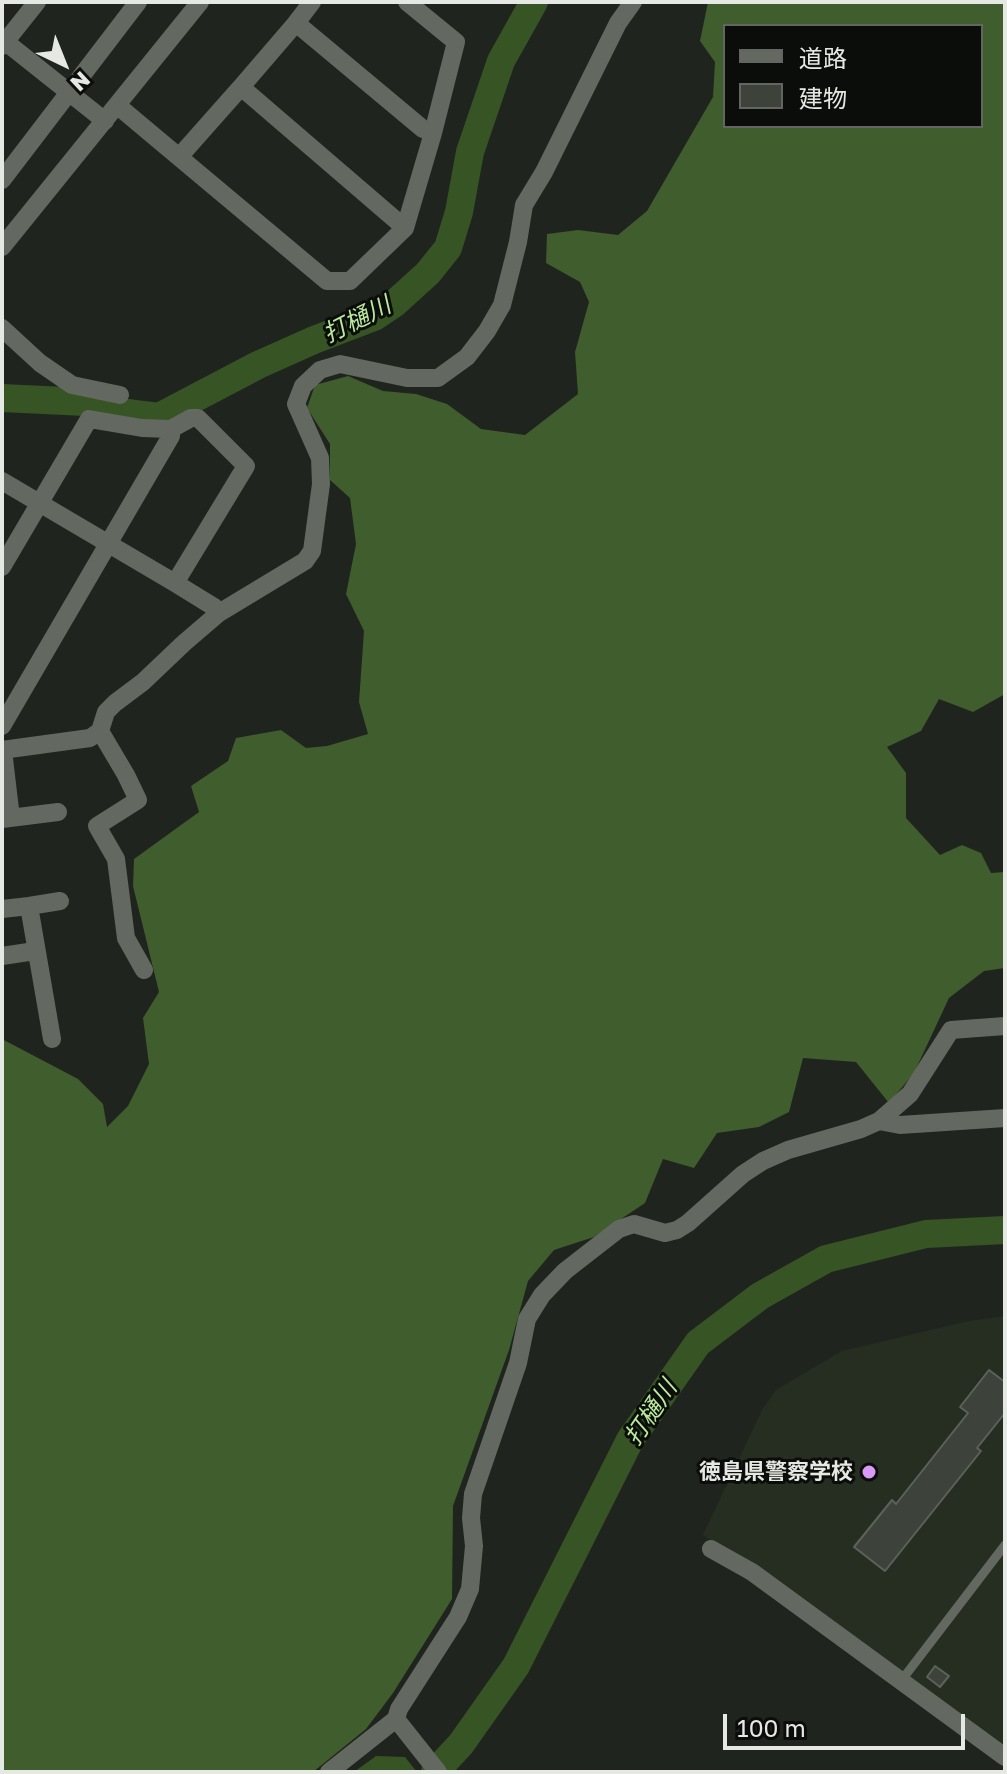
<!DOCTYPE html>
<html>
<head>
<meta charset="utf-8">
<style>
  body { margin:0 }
  #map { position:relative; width:1007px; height:1774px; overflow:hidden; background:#20241e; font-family:"Golos Text","Noto Sans JP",sans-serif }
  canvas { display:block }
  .frame { position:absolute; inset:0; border:4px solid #e5e8e3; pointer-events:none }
  .legend { position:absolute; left:723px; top:24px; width:260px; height:104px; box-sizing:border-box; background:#0b0d0a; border:2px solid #626561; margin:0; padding:10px 14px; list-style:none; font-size:24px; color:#e5e8e3 }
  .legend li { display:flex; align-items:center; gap:16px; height:40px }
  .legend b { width:40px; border:2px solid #626561 }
  .north { position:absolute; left:24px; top:24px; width:80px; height:80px; -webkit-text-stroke:6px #0b0d0a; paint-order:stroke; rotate:137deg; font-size:22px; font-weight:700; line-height:32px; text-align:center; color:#e5e8e3 }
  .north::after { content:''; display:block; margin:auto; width:28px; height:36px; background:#e5e8e3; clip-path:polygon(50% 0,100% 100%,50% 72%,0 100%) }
  .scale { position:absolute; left:723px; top:1714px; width:242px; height:36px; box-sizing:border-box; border:4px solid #e5e8e3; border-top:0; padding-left:10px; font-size:24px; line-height:28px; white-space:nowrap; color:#e5e8e3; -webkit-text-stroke:6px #0b0d0a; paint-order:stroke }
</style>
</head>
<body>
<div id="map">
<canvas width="1007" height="1774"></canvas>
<div class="frame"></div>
<ul class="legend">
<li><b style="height:10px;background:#636860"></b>道路</li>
<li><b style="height:22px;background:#3d423b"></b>建物</li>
</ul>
<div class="north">N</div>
<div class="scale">100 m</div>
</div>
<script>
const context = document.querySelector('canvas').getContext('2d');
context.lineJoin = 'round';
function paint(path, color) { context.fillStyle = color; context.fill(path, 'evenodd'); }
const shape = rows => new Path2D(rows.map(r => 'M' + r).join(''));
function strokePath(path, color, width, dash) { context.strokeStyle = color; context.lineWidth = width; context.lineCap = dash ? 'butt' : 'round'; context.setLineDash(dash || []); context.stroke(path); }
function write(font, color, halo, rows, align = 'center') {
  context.font = font + ' "Golos Text","Noto Sans JP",sans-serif'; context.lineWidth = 6; context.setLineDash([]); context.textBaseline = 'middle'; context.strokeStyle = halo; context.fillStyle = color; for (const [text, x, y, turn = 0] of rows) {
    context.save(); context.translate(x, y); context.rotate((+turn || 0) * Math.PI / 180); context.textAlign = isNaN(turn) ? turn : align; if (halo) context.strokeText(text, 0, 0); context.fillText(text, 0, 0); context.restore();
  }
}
paint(shape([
  [1005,1316,1005,1748,760,1570,703,1535,762,1410,776,1390,842,1351,969,1321]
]), '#262e22');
paint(shape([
  [708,2,1005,2,1005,694,973,712,939,699,921,731,887,747,906,773,906,818,940,855,962,845,981,853,991,873,1005,872,1005,968,984,971,949,998,914,1073,889,1103,856,1062,803,1058,789,1112,759,1127,717,1133,694,1168,663,1159,645,1203,594,1237,554,1250,528,1281,509,1350,453,1506,452,1599,393,1693,366,1729,313,1772,2,1772,2,1039,78,1079,103,1104,107,1127,128,1106,149,1064,143,1018,159,992,133,886,134,859,199,812,191,786,228,761,236,738,281,730,306,748,327,746,368,734,359,702,364,631,346,594,356,544,350,498,330,480,330,444,307,408,315,385,348,376,383,391,416,394,447,404,481,429,525,435,578,394,575,352,589,302,580,282,546,263,547,234,578,230,618,235,647,211,713,97,715,62,700,41],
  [725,26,981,26,981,126,725,126]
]), '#3f5d2d');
paint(shape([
  [376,1756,405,1757,417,1772,354,1772]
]), '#375424');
strokePath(shape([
  [2,398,85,402,127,413,159,417,258,365,314,340,374,317,395,303,428,273,448,248,459,212,470,152,501,61,534,2],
  [435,1772,461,1744,516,1666,630,1440,698,1343,760,1296,826,1259,926,1234,1005,1230]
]), '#375424', 28);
const building = shape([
  [989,1370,1005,1382,1005,1413,977,1448,981,1451,885,1571,854,1547,892,1500,896,1504,968,1413,960,1407,989,1370],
  [935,1666,949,1676,940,1687,927,1677,935,1666]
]);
paint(building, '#3d423b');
strokePath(building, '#5c615a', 2);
strokePath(shape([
  [901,1681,1005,1545]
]), '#636860', 9);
strokePath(shape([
  [312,2,296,23,423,129,433,133],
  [296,23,241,87,405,228],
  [2,39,105,121],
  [2,46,37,2],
  [118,106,327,281,350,281,405,228,433,133,456,42,407,2],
  [179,157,241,87],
  [2,180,138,2],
  [2,247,200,2],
  [2,328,40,363,72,385,120,395],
  [2,481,175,583,214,607,219,613,305,561,312,551,321,484,320,458,296,404,303,386,320,370,340,364,407,378,438,378,467,357,487,331,502,305,518,242,524,205,544,172,618,23,633,2],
  [2,567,89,419,142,428,171,429,191,418,198,418,246,466,175,583],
  [2,726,171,436,171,429],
  [100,731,106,712,115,703,143,682,184,643,219,613],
  [2,750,90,738,100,731,126,775,138,800,97,826,116,859,126,938,144,970],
  [3,750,11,818],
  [2,819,58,812],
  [2,909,29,906],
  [2,956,35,951],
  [52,1039,29,906,60,901],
  [879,1121,910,1094,951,1030,1005,1026],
  [711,1549,752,1572,1005,1757],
  [329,1772,396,1719],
  [438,1772,396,1719,399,1709,458,1617,470,1589,474,1546,471,1518,473,1494,518,1363,527,1319,542,1295,565,1271,619,1229,634,1224,665,1233,677,1230,688,1223,743,1174,763,1161,788,1150,861,1129,879,1121,900,1125,1005,1118]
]), '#636860', 18);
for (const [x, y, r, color] of [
  [869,1472,8,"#d99af7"]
]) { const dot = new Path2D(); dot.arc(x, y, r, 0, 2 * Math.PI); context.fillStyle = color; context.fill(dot); strokePath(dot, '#0b0d0a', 3); }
write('bold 22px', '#e5e8e3', '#0b0d0a', [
  ["徳島県警察学校",853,1472]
], 'right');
write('italic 24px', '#baea9f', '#0b0d0a', [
  ["打樋川",357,320,-27],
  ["打樋川",651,1413,-56]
]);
</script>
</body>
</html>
